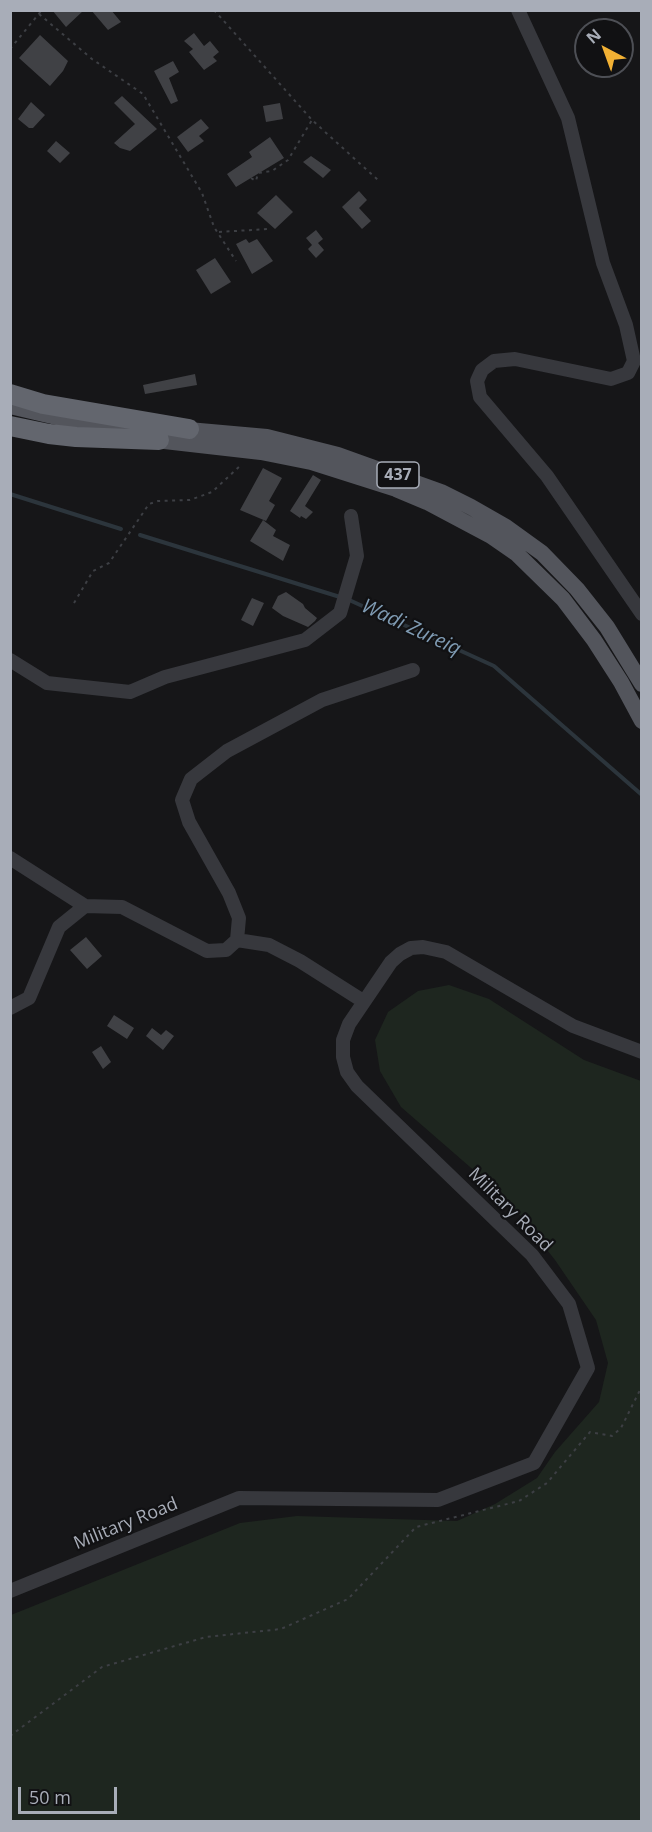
<!DOCTYPE html>
<html>
<head>
<meta charset="utf-8">
<style>
  body { margin:0 }
  #map { position:relative; width:652px; height:1832px; overflow:hidden; background:#161618; font-family:"Open Sans",sans-serif }
  canvas { display:block }
  .frame { position:absolute; inset:0; border:12px solid #a8adb8; pointer-events:none }
  .north { position:absolute; left:574px; top:18px; width:60px; height:60px; box-sizing:border-box; background:#111113; border:2px solid #4d4f55; border-radius:50%; rotate:319deg; font-size:16px; font-weight:700; line-height:24px; text-align:center; color:#a8adb8 }
  .north::after { content:''; display:block; margin:auto; width:21px; height:27px; background:#f2b134; clip-path:polygon(50% 0,100% 100%,50% 72%,0 100%) }
  .scale { position:absolute; left:18px; top:1787px; width:99px; height:27px; box-sizing:border-box; border:3px solid #a8adb8; border-top:0; padding-left:8px; font-size:18px; line-height:21px; white-space:nowrap; color:#a8adb8; -webkit-text-stroke:4px #111113; paint-order:stroke }
</style>
</head>
<body>
<div id="map">
<canvas width="652" height="1832"></canvas>
<div class="frame"></div>
<div class="north">N</div>
<div class="scale">50 m</div>
</div>
<script>
const context = document.querySelector('canvas').getContext('2d');
context.lineJoin = 'round';
function paint(path, color) { context.fillStyle = color; context.fill(path, 'evenodd'); }
const shape = rows => new Path2D(rows.map(r => 'M' + r).join(''));
function strokePath(path, color, width, dash) { context.strokeStyle = color; context.lineWidth = width; context.lineCap = dash ? 'butt' : 'round'; context.setLineDash(dash || []); context.stroke(path); }
function write(font, color, halo, rows, align = 'center') {
  context.font = font + ' "Open Sans",sans-serif'; context.lineWidth = 4.5; context.setLineDash([]); context.textBaseline = 'middle'; context.strokeStyle = halo; context.fillStyle = color; for (const [text, x, y, turn = 0] of rows) {
    context.save(); context.translate(x, y); context.rotate((+turn || 0) * Math.PI / 180); context.textAlign = isNaN(turn) ? turn : align; if (halo) context.strokeText(text, 0, 0); context.fillText(text, 0, 0); context.restore();
  }
}
paint(shape([
  [449,985,489,999,584,1060,641,1081,641,1821,11,1821,11,1615,240,1523,297,1516,457,1521,495,1504,537,1478,555,1452,599,1402,608,1363,596,1320,555,1260,508,1200,401,1107,380,1071,375,1040,388,1012,418,991]
]), '#1e261f');
strokePath(shape([
  [10,494,121,529],
  [140,535,340,597],
  [347,599,494,666,642,795]
]), '#2c353c', 4);
paint(shape([
  [52,10,84,10,66,27],
  [91,10,111,10,121,22,108,30],
  [194,33,204,46,210,41,219,52,213,57,217,61,204,70,189,52,193,49,184,41],
  [40,35,68,61,63,71,50,86,19,58],
  [173,61,179,72,169,78,178,101,171,104,154,71],
  [122,96,157,129,130,151,120,148,114,143,135,124,114,103],
  [31,102,45,115,33,128,29,128,18,119],
  [280,103,283,119,266,122,263,106],
  [201,119,209,128,199,136,204,141,188,152,177,137],
  [270,137,284,158,236,187,227,174,252,157,249,152],
  [56,141,70,153,60,163,47,151],
  [311,156,331,170,323,178,303,162],
  [359,191,367,200,359,208,371,221,362,229,342,207],
  [276,195,293,212,275,229,257,213],
  [316,230,323,239,318,243,324,250,316,258,308,249,312,245,306,238],
  [246,239,249,243,257,239,273,261,252,274,236,244],
  [215,258,231,282,211,294,196,270],
  [195,374,197,385,145,394,143,385],
  [263,468,282,478,269,501,275,505,266,521,240,510],
  [313,475,321,480,305,506,313,512,306,519,301,516,300,518,290,511],
  [263,520,276,530,273,536,290,545,283,561,250,541],
  [286,592,303,604,305,608,317,618,315,621,308,627,283,616,272,608,278,596],
  [252,598,264,603,253,626,241,620],
  [86,937,102,956,87,969,70,950],
  [114,1015,134,1028,127,1039,107,1026],
  [152,1028,161,1035,166,1030,174,1036,163,1050,146,1036],
  [101,1046,111,1062,103,1069,92,1052]
]), '#404145');
strokePath(shape([
  [214,10,312,120,379,181],
  [39,14,92,59,143,94,202,193,214,227,236,261],
  [10,49,42,10],
  [251,178,256,181,258,173,272,171,288,160,312,120],
  [219,232,267,229],
  [74,603,93,571,109,563,149,504,158,501,190,500,212,492,241,465],
  [10,1736,102,1667,206,1637,281,1629,348,1599,416,1527,519,1501,547,1483,590,1432,612,1436,621,1428,642,1386]
]), '#3d3f44', 2, [3, 4.5]);
strokePath(shape([
  [518,10,568,118,603,263,626,325,634,361,628,373,611,379,515,359,494,361,482,370,477,381,480,397,547,476,642,614],
  [10,660,47,683,130,692,165,677,305,640,340,613,357,556,351,516],
  [10,858,85,906],
  [237,940,269,945,300,961,363,1001],
  [10,1008,29,998,59,927,85,906,122,907,207,951,226,950,237,940,239,918,229,893,189,822,182,800,191,779,227,751,322,700,413,670],
  [10,1591,239,1498,438,1500,534,1463,588,1368,569,1304,532,1255,357,1086,347,1072,343,1057,343,1040,349,1024,391,962,400,954,411,948,423,947,446,952,573,1026,642,1052]
]), '#37383d', 14);
strokePath(shape([
  [10,406,86,424,130,427],
  [177,429,267,437,338,455,441,492,471,507,506,527,542,553,577,589,607,627,642,684],
  [147,439,261,452,311,462,396,489,427,502,491,536,517,554,563,599,594,640,621,682,642,721]
]), '#53555c', 16);
strokePath(shape([
  [10,394,43,404,189,429],
  [10,426,49,434,76,437,159,440]
]), '#63666e', 20);
for (const [x, y, w] of [
  [398,475,42]
]) { const box = new Path2D(); box.roundRect(x - w / 2, y - 13, w, 26, 4.5); context.fillStyle = '#111113'; context.fill(box); strokePath(box, '#a8adb8', 1.5); }
write('bold 16px', '#a8adb8', null, [
  ["437",398,475]
]);
write('18px', '#a8adb8', '#111113', [
  ["Military Road",510,1210,45],
  ["Military Road",126,1524,-22]
]);
write('italic 20px', '#7f9bb3', '#111113', [
  ["Wadi Zureiq",411,628,25]
]);
</script>
</body>
</html>
